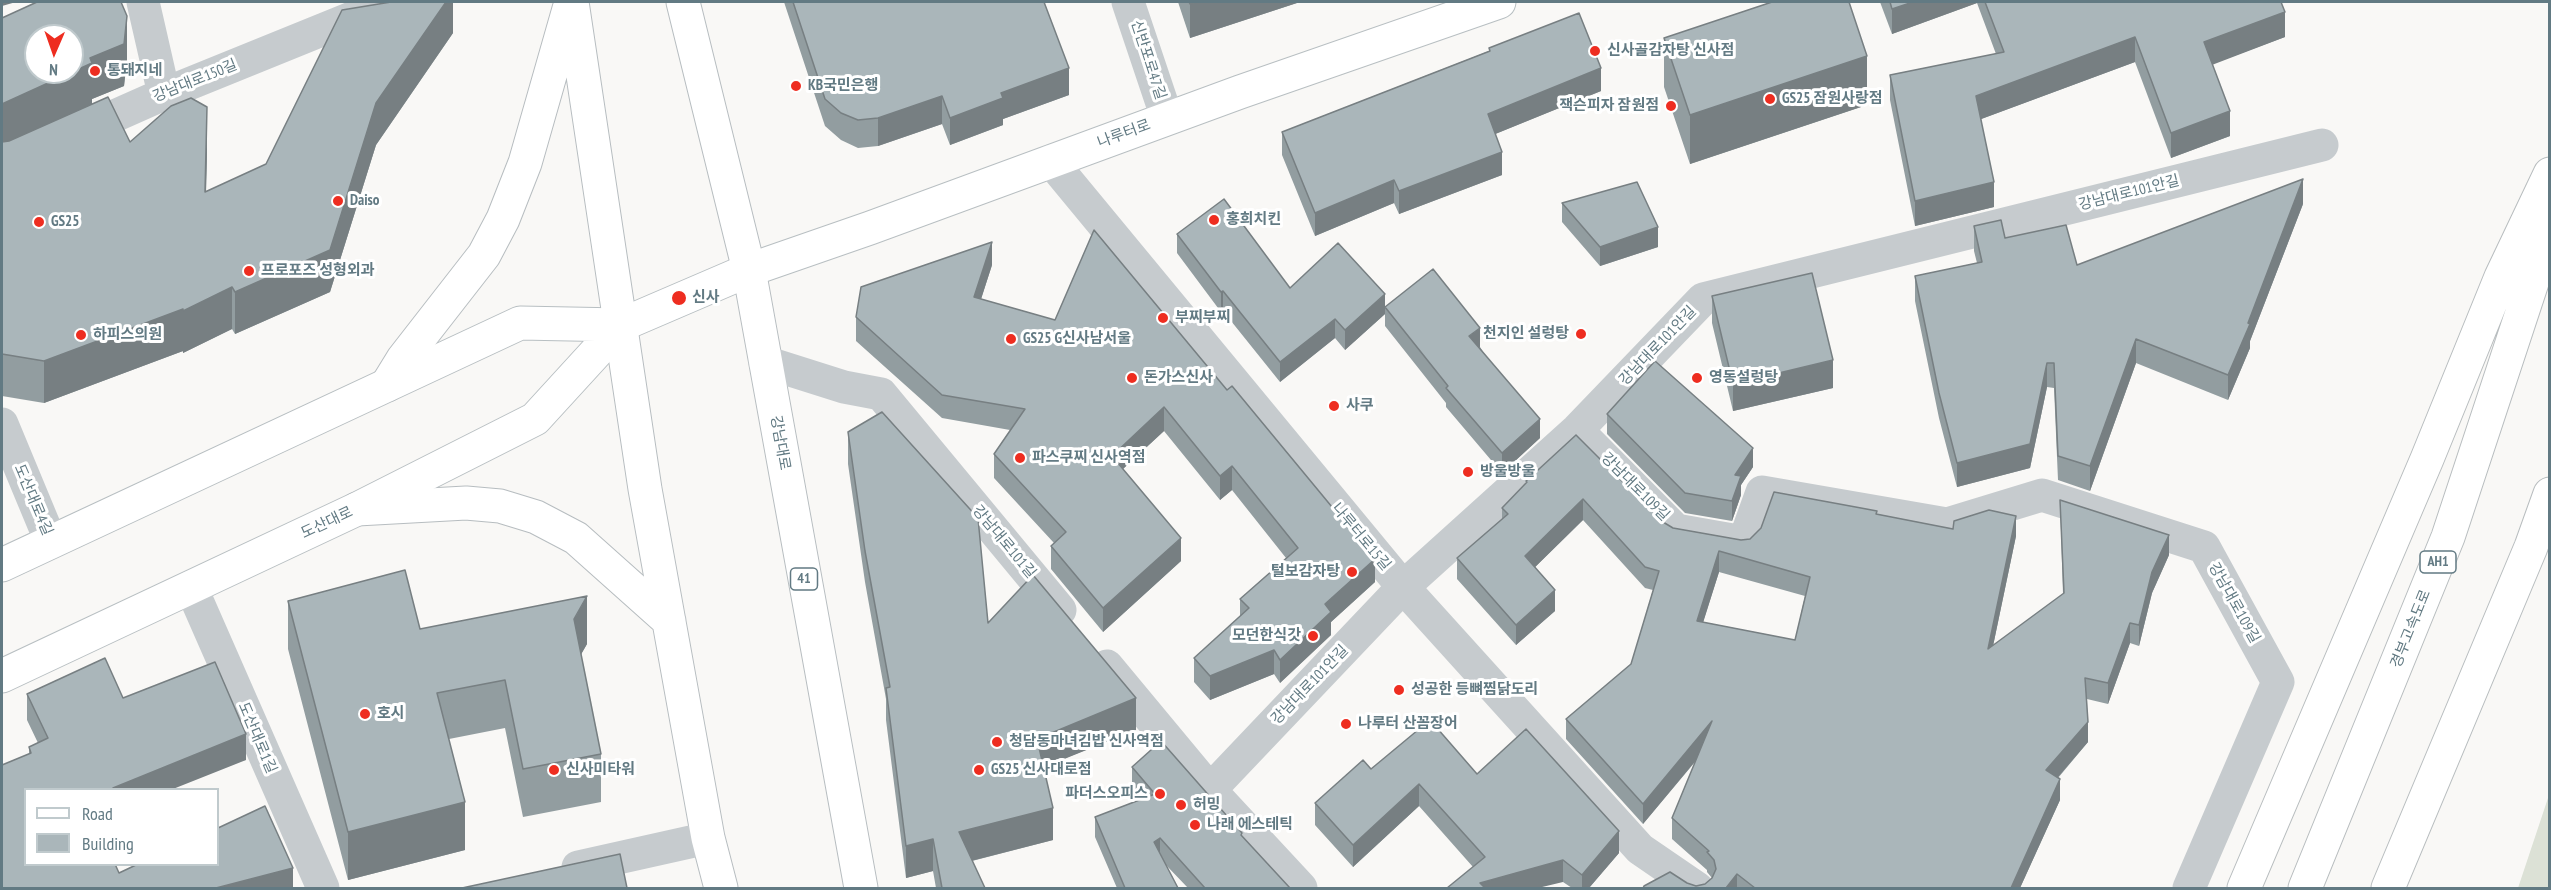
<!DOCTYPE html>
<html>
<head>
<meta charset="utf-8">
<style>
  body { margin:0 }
  #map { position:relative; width:2551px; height:890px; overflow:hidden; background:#f9f8f6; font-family:"PT Sans Narrow",sans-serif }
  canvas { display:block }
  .frame { position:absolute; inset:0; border:3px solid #627a83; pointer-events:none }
  .legend { position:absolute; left:24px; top:788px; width:195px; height:78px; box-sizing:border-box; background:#fff; border:2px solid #c0cacd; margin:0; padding:8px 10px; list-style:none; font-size:18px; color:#627a83 }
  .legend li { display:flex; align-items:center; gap:12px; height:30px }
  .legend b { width:30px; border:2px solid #c0cacd }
  .north { position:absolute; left:24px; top:24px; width:60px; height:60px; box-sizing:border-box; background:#fff; border:2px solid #c0cacd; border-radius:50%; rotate:182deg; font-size:16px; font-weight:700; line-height:24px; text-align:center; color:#627a83 }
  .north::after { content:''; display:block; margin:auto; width:21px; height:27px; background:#ee2d20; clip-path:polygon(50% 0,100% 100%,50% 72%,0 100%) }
</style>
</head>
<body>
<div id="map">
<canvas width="2551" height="890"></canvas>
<div class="frame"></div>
<ul class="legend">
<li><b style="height:8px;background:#fff"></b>Road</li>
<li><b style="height:16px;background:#aab6ba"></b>Building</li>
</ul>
<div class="north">N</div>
</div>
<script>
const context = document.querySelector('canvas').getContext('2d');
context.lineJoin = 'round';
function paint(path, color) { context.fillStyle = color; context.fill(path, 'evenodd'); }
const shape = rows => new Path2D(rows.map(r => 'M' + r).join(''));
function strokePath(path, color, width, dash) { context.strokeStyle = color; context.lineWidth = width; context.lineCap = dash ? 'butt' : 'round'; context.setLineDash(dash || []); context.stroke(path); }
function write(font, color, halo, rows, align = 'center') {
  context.font = font + ' "PT Sans Narrow","Noto Sans KR",sans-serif'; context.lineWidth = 6; context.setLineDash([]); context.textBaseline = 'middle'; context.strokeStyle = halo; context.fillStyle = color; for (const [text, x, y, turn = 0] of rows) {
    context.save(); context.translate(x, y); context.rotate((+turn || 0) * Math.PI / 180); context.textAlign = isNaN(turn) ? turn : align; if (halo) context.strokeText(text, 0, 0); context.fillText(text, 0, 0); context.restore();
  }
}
paint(shape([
  [2549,795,2549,888,2518,888]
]), '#dce1d6');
const secondary = shape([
  [2,565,520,323,621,325],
  [2,676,357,509,535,419,621,325,749,270,870,228,1240,92,1499,2]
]);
const primary = shape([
  [572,2,645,489,708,838,721,888],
  [683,2,749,270,861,888],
  [387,385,403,359,484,255,503,219,525,163,569,9],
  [357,509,466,503,500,506,536,517,576,538,669,621]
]);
const trunk = shape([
  [2244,888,2427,459,2501,277,2550,174],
  [2305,888,2448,537,2550,228],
  [2388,888,2531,547,2550,494]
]);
strokePath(secondary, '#b8bfc2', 35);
strokePath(primary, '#b7bdc0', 35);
strokePath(trunk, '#b8bdbf', 35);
strokePath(shape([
  [143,2,164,94],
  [1128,2,1167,118],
  [1051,161,1403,587,1640,849,1697,888],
  [2,166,164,94,391,2],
  [765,362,844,387,881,394,1060,610],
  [2,424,51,542],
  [1577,430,1676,530,1744,542,1762,492,1947,524,2042,495,2204,547,2278,682,2189,888],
  [191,587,323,888],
  [1107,666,1210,790,1301,888],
  [1210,790,1403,587,1577,430,1703,299,2322,145],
  [578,867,708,838]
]), '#c6cbce', 33);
strokePath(secondary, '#fff', 33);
strokePath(primary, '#fff', 33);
strokePath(trunk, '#fff', 33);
paint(shape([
  [453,2,453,33,376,145,330,292,235,334,232,329,183,353,183,351,44,403,2,396,2,18,127,59,124,86,92,99,92,104,130,142,207,149,206,192,266,164],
  [784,2,1044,2,1069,95,1003,119,1003,125,950,145,942,124,878,146,858,148,841,140,825,126],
  [1178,2,1300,2,1190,38],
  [1880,2,2281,2,2285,37,2212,64,2230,136,2171,158,2135,62,1981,119,1994,207,1915,226,1890,100,1890,75,1996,54,1977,3,1892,34],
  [1664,38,1867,105,1690,164,1664,87],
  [1489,48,1601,91,1495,134,1502,175,1399,214,1394,203,1315,236,1282,155,1282,132,1489,51],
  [1562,203,1658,247,1600,266,1562,222],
  [2303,204,2250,341,2250,348,2228,400,2136,363,2090,491,2058,480,2054,388,2047,387,2030,468,1957,487,1939,418,1915,301,1915,276,1977,263,1974,251,1974,226,2077,265],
  [1094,230,1375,582,1331,622,1331,635,1280,683,1274,674,1210,700,1194,682,1194,658,1240,616,1240,599,1286,558,1232,490,1220,500,1164,431,1123,469,1181,561,1103,632,1051,569,1051,546,1054,543,994,478,994,454,1010,430,942,418,856,341,856,317,992,265,981,299,1055,320],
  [1177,234,1290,288,1385,307,1480,347,1540,438,1502,473,1446,407,1446,403,1385,326,1385,314,1345,350,1335,338,1280,382,1223,311,1221,312,1177,253],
  [1712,296,1833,388,1733,411,1712,323],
  [1607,414,1753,467,1741,485,1741,495,1732,521,1685,513,1607,434],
  [848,432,988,623,1136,730,1043,767,1053,840,972,861,985,888,936,888,933,871,906,878,886,720,886,699,865,582,848,464],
  [1526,481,1663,522,1673,528,1741,540,1750,539,1877,514,1953,529,2016,536,1993,646,2063,594,2060,500,2169,555,2152,593,2139,646,2130,643,2108,704,2087,699,2088,742,2058,778,2060,800,2020,888,1643,888,1687,883,1696,886,1705,884,1712,878,1707,872,1707,870,1672,839,1672,818,1695,762,1643,824,1566,739,1566,719,1631,664,1653,590,1645,588,1583,520,1535,567,1555,611,1516,645,1457,579,1457,558,1502,520,1502,508,1526,484],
  [1719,572,1805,596,1795,640,1703,622],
  [288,601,420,629,587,644,581,654,601,754,601,802,523,817,505,728,449,739,465,850,348,880,288,649],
  [27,694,123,698,246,760,26,789,119,873,293,888,2,888,29,754,29,747,38,743,27,720],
  [1132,767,1242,836,1290,888,1188,888,1165,864,1178,888,1117,888,1095,837,1095,817,1142,799,1132,786],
  [1371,769,1477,774,1619,853,1589,888,1572,888,1563,882,1473,867,1419,806,1353,867,1315,825,1315,803]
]), '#929da0');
paint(shape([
  [2,2,16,2,2,6],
  [446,2,453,2,453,33,376,145,330,292,235,334,235,292,376,103],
  [1198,2,1300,2,1190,38,1190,4],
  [1913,2,1977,2,1977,3,1892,34,1892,9],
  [2285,12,2285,37,2204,68,2204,42],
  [127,16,127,59,124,86,92,99,92,105,2,146,2,104,90,58],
  [2135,37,2135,62,1976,121,1976,96],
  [1867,56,1867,105,1690,164,1690,115],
  [1069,68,1069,95,1003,119,1003,125,950,145,950,118,1001,93],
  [1601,68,1601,91,1488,137,1488,114],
  [942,96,942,124,878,146,878,118],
  [207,107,207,149,205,235,205,192],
  [2230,111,2230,136,2171,158,2171,133],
  [1502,152,1502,175,1399,214,1399,191],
  [2303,179,2303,204,2250,341,2250,348,2228,400,2228,375],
  [1394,180,1394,203,1315,236,1315,213],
  [1994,182,1994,207,1915,226,1915,201],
  [1658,227,1658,247,1600,266,1600,247],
  [992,242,992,265,974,321,974,297],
  [232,287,232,329,183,353,183,311],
  [1223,291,1223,311,1221,312,1221,292],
  [1385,294,1385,314,1345,350,1345,330],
  [183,309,183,351,44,403,44,361],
  [1335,319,1335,338,1280,382,1280,362],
  [1480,328,1480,347,1469,355,1469,336],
  [2136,339,2136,363,2090,491,2090,466],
  [1833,360,1833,388,1733,411,1733,384],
  [2047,363,2047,387,2030,468,1957,487,1957,463],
  [1164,407,1164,431,1112,479,1112,456],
  [1540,419,1540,438,1502,473,1502,453],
  [1753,448,1753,467,1741,485,1741,495,1732,521,1732,501,1735,475],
  [1232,466,1232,490,1220,500,1220,476],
  [1583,499,1583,520,1525,577,1525,556],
  [2016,516,2016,536,1988,670,1988,649],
  [2169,535,2169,555,2152,593,2139,646,2139,625,2152,572],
  [1181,538,1181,561,1103,632,1103,608],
  [1719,551,1719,572,1697,642,1697,621],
  [1375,559,1375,582,1331,622,1331,635,1280,683,1280,660,1325,604],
  [1555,590,1555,611,1516,645,1516,625],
  [587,596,587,644,574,667,574,619],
  [2130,623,2130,643,2108,704,2108,683],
  [1274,650,1274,674,1210,700,1210,676],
  [1136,698,1136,730,1037,770,1037,739],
  [1712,721,1712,741,1643,824,1643,804],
  [2088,722,2088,742,2046,791,2046,770],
  [246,734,246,760,173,789,113,789,113,788],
  [2060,779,2060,800,2020,888,2011,888],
  [1419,784,1419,806,1353,867,1353,845],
  [465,802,465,850,348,880,348,832],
  [1053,808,1053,840,959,864,959,832],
  [1619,831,1619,853,1589,888,1582,888,1582,875],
  [1160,838,1160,858,1154,842],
  [933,839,933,871,906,878,906,846],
  [1563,860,1563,882,1538,888,1480,888,1480,883],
  [293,868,293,888,216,888],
  [1737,874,1737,888,1726,888]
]), '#777f82');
const building = shape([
  [37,2,121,2,127,16,124,44,90,58,92,63,2,104,2,18,37,2],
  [36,36,72,36,72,72,36,72,36,36],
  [391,2,446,2,376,103,330,250,235,292,232,287,183,311,183,309,44,361,2,354,2,142,9,141,108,97,130,142,171,106,191,98,207,107,205,192,266,164,342,10,391,2],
  [793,2,1044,2,1069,68,1001,93,1003,98,950,118,942,96,878,118,858,120,841,113,825,99,793,2],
  [1189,2,1198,2,1190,4,1189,2],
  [1772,2,1849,2,1867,56,1690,115,1664,38,1772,2],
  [1890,2,1913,2,1892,9,1890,2],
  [1985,2,2281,2,2285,12,2204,42,2230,111,2171,133,2135,37,1976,96,1994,182,1915,201,1890,75,2004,52,1985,2],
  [1579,13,1601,68,1488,114,1502,152,1399,191,1394,180,1315,213,1282,132,1490,51,1489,48,1579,13],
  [2303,179,2248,323,2250,324,2228,375,2136,339,2090,466,2058,456,2054,363,2047,363,2030,444,1957,463,1939,393,1915,276,1982,262,1974,226,2001,220,2005,238,2066,225,2077,265,2303,179],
  [1637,182,1658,227,1600,247,1562,203,1637,182],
  [1224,199,1290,288,1338,243,1385,294,1345,330,1335,319,1280,362,1223,291,1221,292,1177,234,1224,199],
  [1094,230,1227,390,1232,386,1375,559,1325,604,1331,612,1280,660,1274,650,1210,676,1194,658,1249,608,1240,599,1298,548,1232,466,1220,476,1164,407,1112,456,1181,538,1103,608,1051,546,1066,532,994,454,1025,409,942,395,856,317,861,287,992,242,974,297,1055,320,1094,230],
  [1433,269,1480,328,1469,336,1540,419,1502,453,1446,388,1448,386,1385,307,1433,269],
  [1812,273,1833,360,1733,384,1712,296,1812,273],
  [1655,361,1753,448,1735,475,1741,476,1732,501,1685,493,1607,414,1655,361],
  [882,412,978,518,988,623,1033,575,1136,698,1037,739,1053,808,959,832,985,888,942,888,933,839,906,846,886,688,890,687,865,551,848,432,882,412],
  [1576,435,1663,522,1673,528,1741,540,1750,539,1761,528,1774,492,1861,508,1877,511,1876,514,1953,529,1954,521,1989,510,2016,516,1988,649,2064,593,2060,500,2169,535,2152,572,2139,625,2130,623,2108,683,2085,678,2088,722,2046,770,2060,779,2011,888,1755,888,1737,874,1726,888,1643,888,1644,886,1670,872,1687,883,1696,886,1705,884,1712,878,1716,869,1714,860,1707,852,1709,851,1672,818,1712,721,1643,804,1566,719,1631,664,1659,571,1645,567,1583,499,1525,556,1555,590,1516,625,1457,558,1508,514,1502,508,1527,482,1526,481,1576,435],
  [1719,551,1810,577,1795,640,1697,621,1719,551],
  [405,570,420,629,587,596,574,619,601,754,523,769,505,680,437,693,465,802,348,832,288,601,405,570],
  [105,658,123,698,215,662,246,734,113,788,113,789,26,789,26,864,115,864,119,873,138,864,218,864,218,828,265,806,293,868,216,888,2,888,2,765,31,753,29,747,48,738,27,694,105,658],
  [1430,720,1477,774,1526,729,1619,831,1582,875,1563,860,1480,883,1485,888,1447,888,1485,857,1419,784,1353,845,1315,803,1363,760,1371,769,1430,720],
  [1161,741,1242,833,1241,835,1290,888,1205,888,1160,838,1154,842,1178,888,1125,888,1095,817,1155,794,1132,767,1161,741],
  [620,854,627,888,462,888,620,854]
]);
paint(building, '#aab6ba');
strokePath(building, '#777f82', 1.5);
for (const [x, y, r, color] of [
  [1595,51,6,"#ee2d20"],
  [95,71,6,"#ee2d20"],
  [796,86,6,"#ee2d20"],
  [1770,99,6,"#ee2d20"],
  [1671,106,6,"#ee2d20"],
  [338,201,6,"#ee2d20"],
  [1214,220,6,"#ee2d20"],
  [39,222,6,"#ee2d20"],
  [249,271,6,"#ee2d20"],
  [679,298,8,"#ee2d20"],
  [1163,318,6,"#ee2d20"],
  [1581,334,6,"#ee2d20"],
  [81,335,6,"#ee2d20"],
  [1011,339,6,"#ee2d20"],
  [1132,378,6,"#ee2d20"],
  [1697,378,6,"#ee2d20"],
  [1334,406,6,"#ee2d20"],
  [1020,458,6,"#ee2d20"],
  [1468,472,6,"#ee2d20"],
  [1352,572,6,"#ee2d20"],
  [1313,636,6,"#ee2d20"],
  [1399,690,6,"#ee2d20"],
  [365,714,6,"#ee2d20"],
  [1346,724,6,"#ee2d20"],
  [997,742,6,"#ee2d20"],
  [554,770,6,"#ee2d20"],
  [979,770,6,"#ee2d20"],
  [1160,794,6,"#ee2d20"],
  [1181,805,6,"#ee2d20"],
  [1195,825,6,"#ee2d20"]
]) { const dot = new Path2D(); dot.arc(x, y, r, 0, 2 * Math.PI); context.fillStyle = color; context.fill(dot); strokePath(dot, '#fff', 2); }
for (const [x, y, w] of [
  [2438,562,36],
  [804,579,27]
]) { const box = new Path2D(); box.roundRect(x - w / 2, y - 11, w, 22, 4.5); context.fillStyle = '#fff'; context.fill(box); strokePath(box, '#627a83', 1.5); }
write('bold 14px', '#627a83', null, [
  ["AH1",2438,562],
  ["41",804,579]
]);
write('bold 15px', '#627a83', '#fff', [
  ["신사골감자탕 신사점",1607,51],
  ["통돼지네",107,71],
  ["KB국민은행",808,86],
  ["GS25 잠원사랑점",1782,99],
  ["잭슨피자 잠원점",1659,106,"right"],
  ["Daiso",350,201],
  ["홍희치킨",1226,220],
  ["GS25",51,222],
  ["프로포즈 성형외과",261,271],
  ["신사",692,298],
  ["부찌부찌",1175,318],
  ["천지인 설렁탕",1569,334,"right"],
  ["하피스의원",93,335],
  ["GS25 G신사남서울",1023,339],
  ["돈가스신사",1144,378],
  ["영동설렁탕",1709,378],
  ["사쿠",1346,406],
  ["파스쿠찌 신사역점",1032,458],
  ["방울방울",1480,472],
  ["털보감자탕",1340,572,"right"],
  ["모던한식갓",1301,636,"right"],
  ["성공한 등뼈찜닭도리",1411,690],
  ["호시",377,714],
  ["나루터 산꼼장어",1358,724],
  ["청담동마녀김밥 신사역점",1009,742],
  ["신사미타워",566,770],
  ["GS25 신사대로점",991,770],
  ["파더스오피스",1148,794,"right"],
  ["허밍",1193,805],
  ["나래 에스테틱",1207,825]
], 'left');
write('15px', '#627a83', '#fff', [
  ["신반포로47길",1148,60,72],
  ["강남대로150길",195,81,-22],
  ["나루터로",1124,134,-20],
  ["강남대로101안길",2129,193,-14],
  ["강남대로101안길",1658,346,-46],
  ["강남대로",780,443,80],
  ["강남대로109길",1635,487,45],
  ["도산대로4길",33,500,67],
  ["도산대로",327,523,-25],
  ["나루터로15길",1361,537,50],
  ["강남대로101길",1004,542,50],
  ["강남대로109길",2234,603,61],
  ["경부고속도로",2411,629,-68],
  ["강남대로101안길",1310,685,-46],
  ["도산대로1길",257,738,67]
]);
</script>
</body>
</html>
